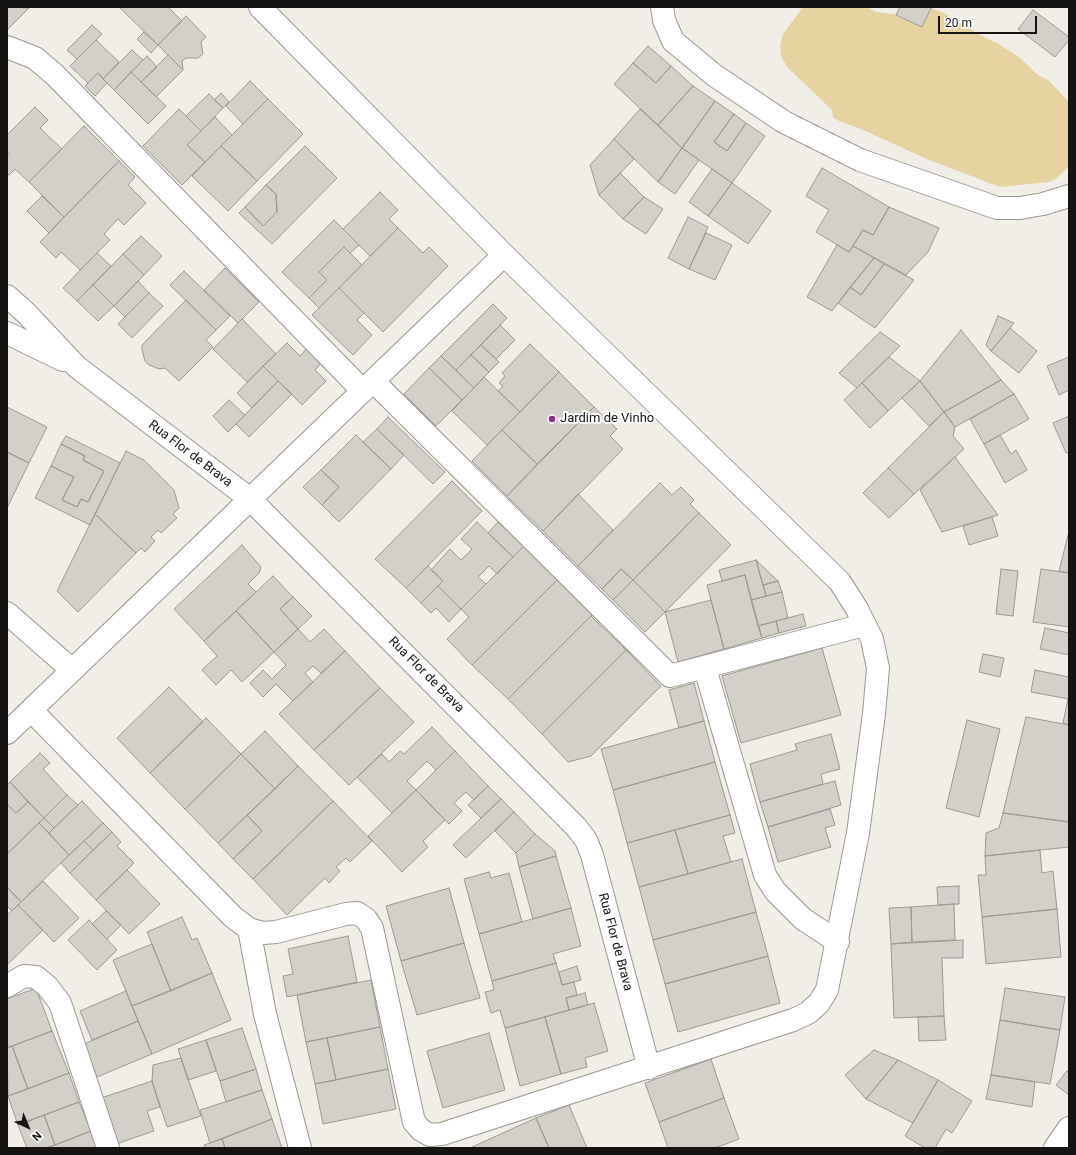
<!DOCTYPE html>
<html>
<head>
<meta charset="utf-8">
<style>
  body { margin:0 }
  #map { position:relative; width:1076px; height:1155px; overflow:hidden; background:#f1eee7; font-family:Roboto,sans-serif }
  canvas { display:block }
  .frame { position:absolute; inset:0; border:8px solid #151412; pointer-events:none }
  .north { position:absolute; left:8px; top:1107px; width:40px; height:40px; -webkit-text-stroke:3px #fff; paint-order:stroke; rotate:136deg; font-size:11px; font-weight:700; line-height:16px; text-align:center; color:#151412 }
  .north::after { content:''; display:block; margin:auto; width:14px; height:18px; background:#151412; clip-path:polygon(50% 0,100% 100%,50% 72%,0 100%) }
  .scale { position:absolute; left:938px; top:16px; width:99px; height:18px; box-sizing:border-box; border:2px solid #151412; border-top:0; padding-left:5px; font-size:12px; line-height:14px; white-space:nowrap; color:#151412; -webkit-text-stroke:3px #fff; paint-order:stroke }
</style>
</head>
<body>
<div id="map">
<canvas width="1076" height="1155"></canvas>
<div class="frame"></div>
<div class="north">N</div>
<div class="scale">20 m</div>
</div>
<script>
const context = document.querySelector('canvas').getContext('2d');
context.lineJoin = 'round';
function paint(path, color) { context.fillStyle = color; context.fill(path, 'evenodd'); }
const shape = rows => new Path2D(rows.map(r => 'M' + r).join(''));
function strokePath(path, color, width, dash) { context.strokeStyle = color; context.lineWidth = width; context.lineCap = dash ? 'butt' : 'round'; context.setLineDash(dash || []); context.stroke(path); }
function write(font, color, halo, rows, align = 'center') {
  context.font = font + ' Roboto,sans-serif'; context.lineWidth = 4; context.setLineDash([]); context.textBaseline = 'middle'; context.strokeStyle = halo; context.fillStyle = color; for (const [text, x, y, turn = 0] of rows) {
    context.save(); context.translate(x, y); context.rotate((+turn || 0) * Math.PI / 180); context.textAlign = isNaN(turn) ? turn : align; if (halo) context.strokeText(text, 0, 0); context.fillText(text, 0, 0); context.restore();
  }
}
paint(shape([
  [803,7,867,7,876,12,894,14,922,27,931,8,946,14,978,34,997,43,1019,57,1038,75,1048,80,1069,102,1069,166,1057,178,1049,182,1000,187,929,160,861,129,839,121,833,117,832,110,787,67,781,56,780,46,783,34]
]), '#e7d39f');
const building = shape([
  [7,7,29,8,7,30,7,7],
  [119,7,168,7,182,21,158,45,119,7],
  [900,7,929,7,931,8,922,27,896,15,900,7],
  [1033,10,1069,37,1069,40,1055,57,1018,29,1033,10],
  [186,16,206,37,201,42,203,54,198,58,186,58,182,61,183,70,158,45,186,16],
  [92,25,102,34,77,59,67,50,92,25],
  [144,32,158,45,151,53,137,39,144,32],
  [96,40,119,62,103,79,98,73,88,83,70,66,96,40],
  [648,46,671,66,656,83,633,63,648,46],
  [132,50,143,60,114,90,103,79,132,50],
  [168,55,183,70,156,97,141,82,168,55],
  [147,56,157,67,141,82,131,72,147,56],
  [633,63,656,83,671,66,693,86,658,125,614,84,633,63],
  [131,72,166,106,148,124,114,90,131,72],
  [98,73,107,83,95,96,85,86,98,73],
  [250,81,268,99,243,124,226,106,250,81],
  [693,86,715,101,682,148,658,125,693,86],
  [221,93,229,102,223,108,214,100,221,93],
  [209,94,223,108,201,131,186,116,209,94],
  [268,99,303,134,257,181,221,146,268,99],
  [715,101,734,114,714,142,727,151,746,123,765,136,732,183,682,148,715,101],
  [35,107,48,120,40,128,62,149,29,182,15,169,9,175,7,174,7,157,10,154,7,151,7,135,35,107],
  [179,109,201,131,187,145,205,162,182,185,143,146,179,109],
  [640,109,682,148,658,182,614,139,640,109],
  [734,114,746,123,727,151,714,142,734,114],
  [215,117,232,135,205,162,187,145,215,117],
  [84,126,119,161,64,217,29,182,84,126],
  [614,139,634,159,599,195,590,165,614,139],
  [221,146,257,181,228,211,192,176,221,146],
  [305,146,337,178,272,244,239,213,245,207,263,226,277,212,276,194,266,185,305,146],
  [682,148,699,160,675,194,658,182,682,148],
  [119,161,135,177,128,185,146,203,124,225,118,219,104,234,110,240,80,270,61,252,56,258,40,242,119,161],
  [822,168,889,207,873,235,863,230,849,252,816,232,829,210,806,196,822,168],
  [712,169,732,183,708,216,689,202,712,169],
  [620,173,644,197,623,219,599,195,620,173],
  [732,183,771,211,748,244,708,216,732,183],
  [266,185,276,194,277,212,263,226,245,207,266,185],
  [380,192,398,210,389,219,398,228,370,256,343,229,380,192],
  [42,196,64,217,49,233,27,211,42,196],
  [644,197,663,209,646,234,623,219,644,197],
  [889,207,939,228,928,252,906,275,853,246,863,230,873,235,889,207],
  [688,217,708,227,689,269,668,258,688,217],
  [334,220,359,245,350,253,344,247,319,272,327,280,309,298,282,272,334,220],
  [398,228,423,253,429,247,448,266,383,332,339,288,398,228],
  [706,233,732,245,715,280,689,269,706,233],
  [141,236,162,256,144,275,123,254,141,236],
  [837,245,849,252,853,246,874,258,832,311,807,297,837,245],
  [344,247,362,265,319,308,309,298,327,280,319,272,344,247],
  [97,253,111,266,77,301,63,288,97,253],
  [123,254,144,275,114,306,93,285,123,254],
  [874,258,884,264,861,295,850,287,874,258],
  [884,264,914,280,875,328,838,303,850,287,861,295,884,264],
  [225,268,259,302,238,323,204,290,225,268],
  [184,271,230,316,216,330,170,285,184,271],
  [138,281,149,293,125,317,114,306,138,281],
  [93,285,114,306,98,321,77,301,93,285],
  [339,288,364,313,357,320,372,335,353,355,312,315,339,288],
  [149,293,163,306,132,338,118,324,149,293],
  [186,300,216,330,206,340,213,347,179,381,165,368,159,369,149,365,145,361,142,350,142,345,186,300],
  [493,304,507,318,456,370,441,356,493,304],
  [998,316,1014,323,991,351,986,345,998,316],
  [242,319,276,354,247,382,213,349,242,319],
  [500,325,515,340,496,359,481,345,500,325],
  [1010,328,1037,351,1019,373,991,351,1010,328],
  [961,330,1001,380,944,412,920,381,961,330],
  [880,332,900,346,857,388,839,373,880,332],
  [287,343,300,356,308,347,323,361,315,370,326,381,302,405,263,366,287,343],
  [530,344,559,372,520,412,498,391,503,386,499,383,505,376,502,373,530,344],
  [481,345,499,362,489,372,471,355,481,345],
  [471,355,489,372,474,388,456,370,471,355],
  [441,356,474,388,462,400,429,368,441,356],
  [889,357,920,381,888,411,862,383,889,357],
  [1069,357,1069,390,1059,395,1047,366,1069,357],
  [263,366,278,381,252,408,237,393,263,366],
  [429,368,462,400,436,426,404,394,429,368],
  [559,372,594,407,537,464,502,430,559,372],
  [484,377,520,412,487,445,452,411,484,377],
  [1001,380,1014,394,955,427,944,412,1001,380],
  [278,381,292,394,249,437,236,424,278,381],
  [920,381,944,412,929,426,902,398,920,381],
  [862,383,888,411,870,428,844,400,862,383],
  [1014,394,1029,419,984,444,970,419,1014,394],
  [229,400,245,415,228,432,213,416,229,400],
  [7,407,47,427,29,463,7,452,7,407],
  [594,407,617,429,610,436,623,449,543,531,507,496,594,407],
  [944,412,955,427,953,436,964,449,914,494,888,468,944,412],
  [1069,416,1069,452,1066,453,1053,423,1069,416],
  [388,417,445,472,433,484,377,429,388,417],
  [377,429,404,455,391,469,363,442,377,429],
  [502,430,537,464,507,496,472,461,502,430],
  [356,435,391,469,339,522,322,505,339,487,321,470,356,435],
  [1000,435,1011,454,1016,450,1027,470,1005,483,984,444,1000,435],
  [66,436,120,463,90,525,35,498,51,466,74,477,62,500,77,507,81,499,88,502,104,471,83,460,85,456,61,444,66,436],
  [61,444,85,456,83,460,104,471,88,502,81,499,77,507,62,500,74,477,51,466,61,444],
  [126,451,144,460,174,490,179,508,173,514,177,518,161,533,158,530,151,537,155,541,145,552,141,548,136,553,95,514,126,451],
  [7,452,29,463,7,508,7,452],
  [955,457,998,515,942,532,920,490,955,457],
  [888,468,914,494,889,518,863,493,888,468],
  [321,470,339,487,322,505,303,487,321,470],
  [452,481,482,511,406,588,375,559,452,481],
  [660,483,672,495,681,487,694,500,690,504,699,513,633,580,621,569,602,589,578,566,660,483],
  [578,494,613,530,578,566,543,531,578,494],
  [699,513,731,545,665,612,633,580,699,513],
  [95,514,136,553,78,612,57,591,95,514],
  [992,517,998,536,969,545,963,526,992,517],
  [477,522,513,557,497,574,489,566,478,577,486,584,461,609,438,586,443,581,431,570,450,549,461,560,472,549,461,539,477,522],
  [498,522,524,546,513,557,488,533,498,522],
  [1068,535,1069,535,1069,573,1059,571,1068,535],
  [242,545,261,567,259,573,248,584,256,592,204,641,174,609,242,545],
  [524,546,557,580,472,665,447,639,469,617,461,609,524,546],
  [756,560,766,596,751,600,745,575,722,581,719,570,756,560],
  [756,560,778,581,763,585,756,560],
  [428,566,443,581,421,603,406,588,428,566],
  [621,569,633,580,613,600,602,589,621,569],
  [1001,569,1018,571,1013,616,996,614,1001,569],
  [1041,569,1069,573,1069,627,1033,622,1041,569],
  [745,575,762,638,724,649,707,585,745,575],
  [273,576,293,597,280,609,298,629,274,652,236,611,273,576],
  [557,580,592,615,508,699,472,665,557,580],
  [633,580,665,612,645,632,613,600,633,580],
  [778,581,782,592,766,596,763,585,778,581],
  [438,586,461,609,449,622,436,608,431,613,421,603,438,586],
  [782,592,788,618,758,626,751,600,782,592],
  [293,597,312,616,298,629,280,609,293,597],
  [711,600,724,649,678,662,665,612,711,600],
  [236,611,274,652,242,682,231,670,216,685,202,670,217,656,204,641,236,611],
  [803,614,806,626,779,633,776,621,803,614],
  [591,616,626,650,542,734,508,699,591,616],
  [776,621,779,633,762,638,758,626,776,621],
  [1045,628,1069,633,1069,655,1040,649,1045,628],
  [298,629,310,642,324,629,345,651,321,673,313,666,305,673,313,682,293,701,276,684,263,697,250,683,263,670,272,679,286,665,274,652,298,629],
  [822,648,841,715,741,743,722,676,822,648],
  [626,650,661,686,591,756,568,762,542,734,626,650],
  [345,651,380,688,314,750,279,714,345,651],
  [983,654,1004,658,1000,677,979,672,983,654],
  [1035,670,1069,677,1069,699,1031,692,1035,670],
  [694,683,704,721,679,728,669,690,694,683],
  [169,687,203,722,150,773,117,738,169,687],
  [380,688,414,722,349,785,314,750,380,688],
  [1068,699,1069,699,1069,725,1063,723,1068,699],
  [1026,717,1069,725,1069,822,1003,813,1026,717],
  [206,718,241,754,185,809,150,773,206,718],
  [967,720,1000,729,979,817,946,808,967,720],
  [704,721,715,762,613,790,601,749,704,721],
  [432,727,455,751,436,770,427,761,407,781,416,790,392,813,357,777,382,754,389,762,400,751,404,754,432,727],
  [265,731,298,766,275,789,241,754,265,731],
  [831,734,840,769,821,774,823,784,760,802,750,764,797,750,795,744,831,734],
  [455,751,488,786,474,800,466,792,454,803,462,811,449,824,416,790,455,751],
  [40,753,50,763,43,769,67,795,44,818,10,782,40,753],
  [241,754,275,789,218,843,185,809,241,754],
  [715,762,730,815,627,843,613,790,715,762],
  [298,766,333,801,253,879,233,859,262,831,247,815,298,766],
  [835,781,841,805,768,827,760,802,835,781],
  [10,782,28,802,16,813,7,804,7,785,10,782],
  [488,786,501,799,481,818,468,805,488,786],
  [416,790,445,820,423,841,428,847,402,872,368,836,416,790],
  [67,795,78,805,54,828,44,818,67,795],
  [501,799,514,812,466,858,453,845,501,799],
  [82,801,103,823,69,855,49,833,82,801],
  [333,801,372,841,350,862,346,858,336,867,340,871,329,883,325,878,287,915,253,879,333,801],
  [28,802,44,818,7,854,7,804,16,813,28,802],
  [830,809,835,825,825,828,831,847,778,862,768,827,830,809],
  [514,812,535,834,516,853,495,831,514,812],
  [1003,813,1069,822,1069,847,985,856,986,833,999,828,1003,813],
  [247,815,262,831,233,859,218,843,247,815],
  [730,815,735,833,723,836,731,862,688,874,675,830,730,815],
  [44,818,54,828,49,833,39,823,44,818],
  [39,823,69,855,21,902,7,887,7,854,39,823],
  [103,823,112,832,93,850,84,841,103,823],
  [675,830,688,874,639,887,627,843,675,830],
  [112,832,121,842,117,846,134,863,96,900,70,873,112,832],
  [535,834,555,851,556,856,519,867,516,853,535,834],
  [84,841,93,850,70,873,61,863,84,841],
  [1040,850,1042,873,1053,871,1057,909,982,917,978,875,986,875,985,856,1040,850],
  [556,856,571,908,533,919,519,867,556,856],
  [742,859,756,912,653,940,639,887,742,859],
  [127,870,160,904,129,934,96,900,127,870],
  [489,872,491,878,509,873,522,922,479,934,464,879,489,872],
  [43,881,79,918,54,942,18,905,43,881],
  [959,886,959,904,938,905,937,887,959,886],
  [7,887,21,902,12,911,8,907,7,908,7,887],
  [449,888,464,943,401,961,386,906,449,888],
  [954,904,955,940,912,942,911,907,954,904],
  [18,905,43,930,7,965,7,915,18,905],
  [911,907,912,942,891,944,889,908,911,907],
  [571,908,581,946,553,954,556,963,492,981,479,934,571,908],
  [1057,909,1061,957,986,964,982,917,1057,909],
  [106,911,121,925,107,939,92,924,106,911],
  [756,912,768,956,665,984,653,940,756,912],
  [182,917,192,940,197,938,212,973,171,991,147,932,182,917],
  [89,920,117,950,97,970,68,940,89,920],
  [348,936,357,982,287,997,283,976,293,974,288,949,348,936],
  [963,940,963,958,942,958,944,1016,894,1018,891,944,963,940],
  [464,943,480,998,417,1015,401,961,464,943],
  [152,944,171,991,132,1006,113,960,152,944],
  [768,956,780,1003,678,1032,665,984,768,956],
  [556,963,562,985,574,982,577,995,566,998,569,1010,505,1028,500,1010,491,1013,485,992,494,990,492,981,556,963],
  [577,966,581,980,562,985,559,972,577,966],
  [212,973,231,1020,152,1054,132,1006,212,973],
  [371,980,380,1027,306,1042,297,995,371,980],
  [36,988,52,1031,7,1048,7,999,36,988],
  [1005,988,1065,997,1060,1030,1000,1020,1005,988],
  [126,991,138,1021,92,1040,80,1011,126,991],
  [585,993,588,1005,569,1010,566,998,585,993],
  [594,1003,608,1051,585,1058,587,1067,561,1074,545,1017,594,1003],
  [944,1016,946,1040,919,1041,918,1017,944,1016],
  [545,1017,561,1074,520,1086,505,1028,545,1017],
  [1000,1020,1060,1030,1050,1084,991,1075,1000,1020],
  [138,1021,152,1054,97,1077,84,1044,138,1021],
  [380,1027,388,1069,336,1080,327,1038,380,1027],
  [242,1028,256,1069,220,1081,206,1040,242,1028],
  [52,1031,69,1073,28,1089,12,1046,52,1031],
  [489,1033,505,1090,443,1108,427,1051,489,1033],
  [327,1038,336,1080,315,1084,306,1042,327,1038],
  [206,1040,216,1071,188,1080,178,1049,206,1040],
  [12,1046,28,1089,8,1096,7,1048,12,1046],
  [874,1050,898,1060,866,1099,845,1075,874,1050],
  [181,1058,201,1116,167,1127,152,1081,153,1065,181,1058],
  [711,1059,724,1098,659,1122,645,1083,711,1059],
  [898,1060,938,1080,913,1123,866,1099,898,1060],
  [256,1069,262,1090,226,1102,220,1081,256,1069],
  [388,1069,396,1109,323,1124,315,1084,388,1069],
  [1067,1071,1069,1073,1069,1095,1056,1085,1067,1071],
  [69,1073,79,1102,18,1125,8,1096,69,1073],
  [991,1075,1035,1082,1032,1107,986,1099,991,1075],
  [938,1080,972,1101,952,1133,946,1129,935,1148,925,1148,905,1136,938,1080],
  [152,1081,160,1107,147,1111,154,1131,113,1145,98,1099,152,1081],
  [262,1090,272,1119,210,1143,200,1110,262,1090],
  [724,1098,739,1139,715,1148,668,1148,659,1122,724,1098],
  [79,1102,91,1131,55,1145,44,1115,79,1102],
  [569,1105,587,1148,549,1148,536,1118,569,1105],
  [44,1115,55,1145,46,1148,27,1148,18,1125,44,1115],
  [536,1118,549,1148,470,1148,536,1118],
  [272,1119,282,1148,225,1148,222,1139,272,1119],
  [91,1131,97,1148,46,1148,55,1145,91,1131],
  [222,1139,225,1148,205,1148,204,1145,222,1139]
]);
paint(building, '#d2d0c9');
strokePath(building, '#9b9892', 1);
const minor = shape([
  [662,7,664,20,673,41,714,75,784,122,860,160,997,208,1020,208,1043,204,1069,196],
  [7,47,35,58,55,75,363,391],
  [7,296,26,313,77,367,250,499,576,827,586,840,592,855,649,1068],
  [7,333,63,360],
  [373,381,670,676,864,625],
  [7,613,72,670],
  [705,668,765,875,775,891,803,919,838,942],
  [31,710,233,917,249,929,263,933,276,932,346,914,357,913,366,919,372,928,414,1122,421,1130,430,1135,442,1134,793,1020,808,1013,819,1003,827,990,858,833,874,714,878,668,872,639,857,609,840,582,504,255,260,7],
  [7,733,504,255],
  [249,929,265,1014,300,1148],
  [7,986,24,976,36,977,47,986,60,1003,108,1148],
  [1055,1148,1069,1128]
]);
strokePath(minor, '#999790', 24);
strokePath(minor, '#fff', 22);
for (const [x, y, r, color] of [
  [552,419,4,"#942d91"]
]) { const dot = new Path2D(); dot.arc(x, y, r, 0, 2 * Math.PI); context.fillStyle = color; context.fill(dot); strokePath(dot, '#fff', 1.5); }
write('13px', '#151412', '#fff', [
  ["Jardim de Vinho",560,419]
], 'left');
write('13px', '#151412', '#fff', [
  ["Rua Flor de Brava",190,454,37],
  ["Rua Flor de Brava",426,675,45],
  ["Rua Flor de Brava",615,942,75]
]);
</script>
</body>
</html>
